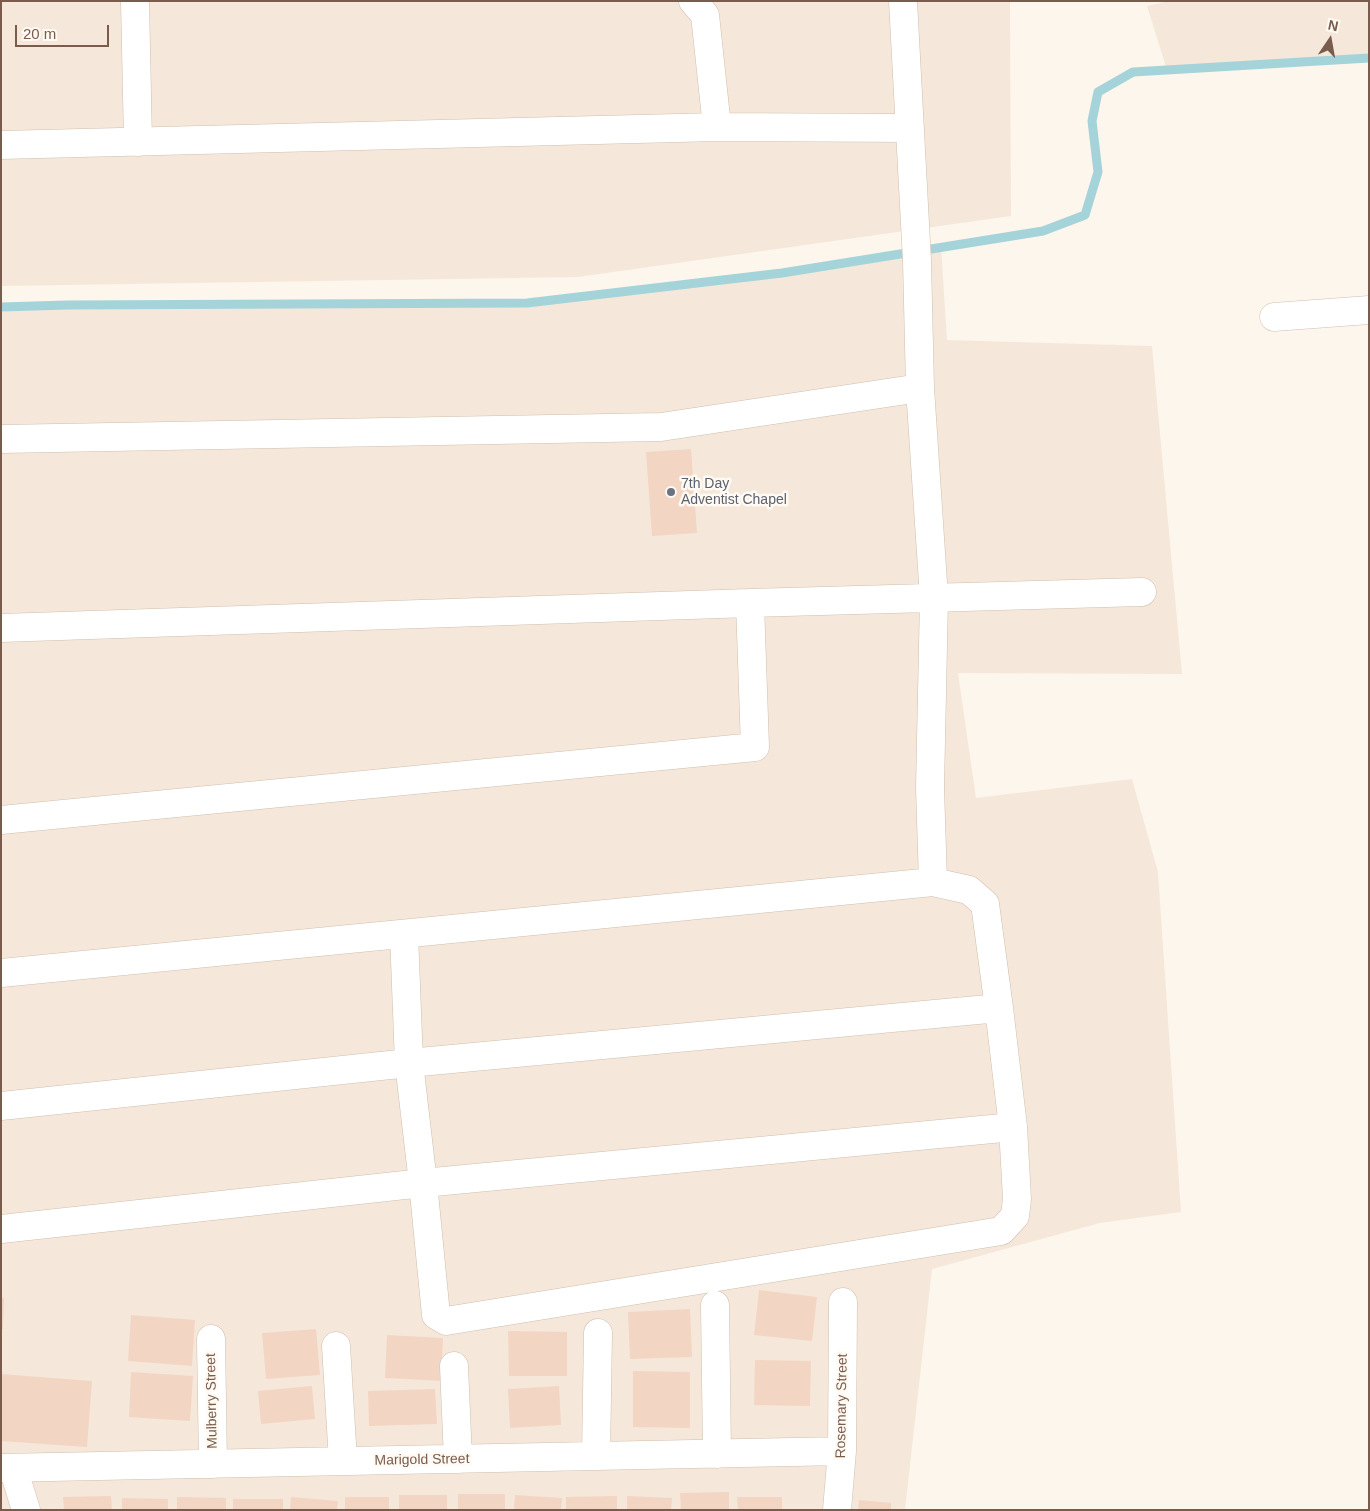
<!DOCTYPE html>
<html>
<head>
<meta charset="utf-8">
<style>
  body { margin:0 }
  #map { position:relative; width:1370px; height:1511px; overflow:hidden; background:#fdf6ec; font-family:Arial,sans-serif }
  canvas { display:block }
  .frame { position:absolute; inset:0; border:2px solid #7a5c4d; pointer-events:none }
  .north { position:absolute; left:1305px; top:15px; width:50px; height:50px; -webkit-text-stroke:4px #fffaf3; paint-order:stroke; rotate:12deg; font-size:14px; font-weight:700; line-height:20px; text-align:center; color:#7a5c4d }
  .north::after { content:''; display:block; margin:auto; width:18px; height:22px; background:#7a5c4d; clip-path:polygon(50% 0,100% 100%,50% 72%,0 100%) }
  .scale { position:absolute; left:15px; top:25px; width:94px; height:22px; box-sizing:border-box; border:2px solid #7a5c4d; border-top:0; padding-left:6px; font-size:15px; line-height:18px; white-space:nowrap; color:#7a5c4d; -webkit-text-stroke:4px #fffaf3; paint-order:stroke }
</style>
</head>
<body>
<div id="map">
<canvas width="1370" height="1511"></canvas>
<div class="frame"></div>
<div class="north">N</div>
<div class="scale">20 m</div>
</div>
<script>
const context = document.querySelector('canvas').getContext('2d');
context.lineJoin = 'round';
function paint(path, color) { context.fillStyle = color; context.fill(path, 'evenodd'); }
const shape = rows => new Path2D(rows.map(r => 'M' + r).join(''));
function strokePath(path, color, width, dash) { context.strokeStyle = color; context.lineWidth = width; context.lineCap = dash ? 'butt' : 'round'; context.setLineDash(dash || []); context.stroke(path); }
function write(font, color, halo, rows, align = 'center') {
  context.font = font + ' Arial,sans-serif'; context.lineWidth = 5; context.setLineDash([]); context.textBaseline = 'middle'; context.strokeStyle = halo; context.fillStyle = color; for (const [text, x, y, turn = 0] of rows) {
    context.save(); context.translate(x, y); context.rotate((+turn || 0) * Math.PI / 180); context.textAlign = isNaN(turn) ? turn : align; if (halo) context.strokeText(text, 0, 0); context.fillText(text, 0, 0); context.restore();
  }
}
paint(shape([
  [1,1,1010,1,1011,216,578,277,1,286],
  [1169,1,1369,1,1369,58,1167,70,1147,6],
  [941,246,947,340,1152,346,1182,674,958,673,976,798,1132,779,1158,872,1181,1212,1100,1223,932,1269,905,1510,1,1510,1,307,68,305,527,303,782,273]
]), '#f5e8da');
strokePath(shape([
  [1,307,68,305,527,303,782,273,1043,231,1085,215,1098,172,1092,121,1098,92,1133,72,1369,58]
]), '#a5d3da', 9);
paint(shape([
  [691,449,697,533,652,536,646,452],
  [759,1290,817,1297,812,1341,754,1335],
  [1,1298,4,1298,3,1329,1,1329],
  [690,1309,692,1357,630,1359,628,1312],
  [131,1315,195,1320,192,1366,128,1361],
  [316,1329,320,1375,266,1379,262,1333],
  [508,1331,567,1332,567,1376,509,1376],
  [387,1335,443,1338,441,1381,385,1378],
  [755,1360,811,1361,810,1406,754,1405],
  [633,1371,690,1372,690,1428,633,1427],
  [131,1372,193,1376,190,1421,129,1417],
  [1,1374,92,1381,87,1447,1,1441],
  [312,1386,315,1419,261,1424,258,1391],
  [559,1386,561,1425,510,1428,508,1389],
  [435,1389,437,1424,369,1426,368,1391],
  [729,1492,729,1510,681,1510,680,1493],
  [458,1494,505,1494,505,1510,458,1510],
  [399,1495,447,1495,447,1510,399,1510],
  [515,1495,562,1498,561,1510,514,1510],
  [111,1496,112,1510,64,1510,63,1497],
  [617,1496,617,1510,566,1510,566,1497],
  [627,1496,672,1498,671,1510,627,1510],
  [177,1497,226,1498,226,1510,177,1510],
  [291,1497,338,1501,337,1510,290,1510],
  [345,1497,389,1497,389,1510,345,1510],
  [737,1497,782,1497,782,1510,738,1510],
  [122,1498,168,1499,168,1510,122,1510],
  [233,1499,283,1499,283,1510,233,1510],
  [859,1500,891,1503,891,1510,858,1510]
]), '#f3d5c3');
const minor = shape([
  [135,1,138,142],
  [693,1,705,15,717,127],
  [1,145,717,127,910,128],
  [1274,317,1369,310],
  [1,439,661,427,920,388],
  [1,628,750,603,1142,592],
  [1,820,755,747,750,603],
  [933,882,969,890,985,904,999,1008],
  [1,973,933,882,930,788,934,598,920,388,917,261,903,1],
  [1,1106,409,1063,999,1008,1013,1127],
  [1,1229,423,1183,1013,1127,1017,1199,1015,1216,1001,1231,446,1321,436,1315,423,1183,409,1063,404,934],
  [715,1305,717,1454],
  [211,1339,213,1464],
  [336,1346,343,1461],
  [454,1366,458,1459],
  [596,1456,598,1333],
  [1,1468,842,1451],
  [13,1468,26,1510],
  [837,1510,842,1451,843,1302]
]);
strokePath(minor, '#d1beb0', 29);
strokePath(minor, '#fff', 28);
for (const [x, y, r, color] of [
  [671,492,5,"#6b7280"]
]) { const dot = new Path2D(); dot.arc(x, y, r, 0, 2 * Math.PI); context.fillStyle = color; context.fill(dot); strokePath(dot, '#fffaf3', 2); }
write('14px', '#5b616d', '#fffaf3', [
  ["7th Day",681,484],
  ["Adventist Chapel",681,500]
], 'left');
write('14px', '#7a5c4d', '#fffaf3', [
  ["Mulberry Street",212,1401,-91],
  ["Rosemary Street",842,1406,-89],
  ["Marigold Street",422,1460,-1]
]);
</script>
</body>
</html>
